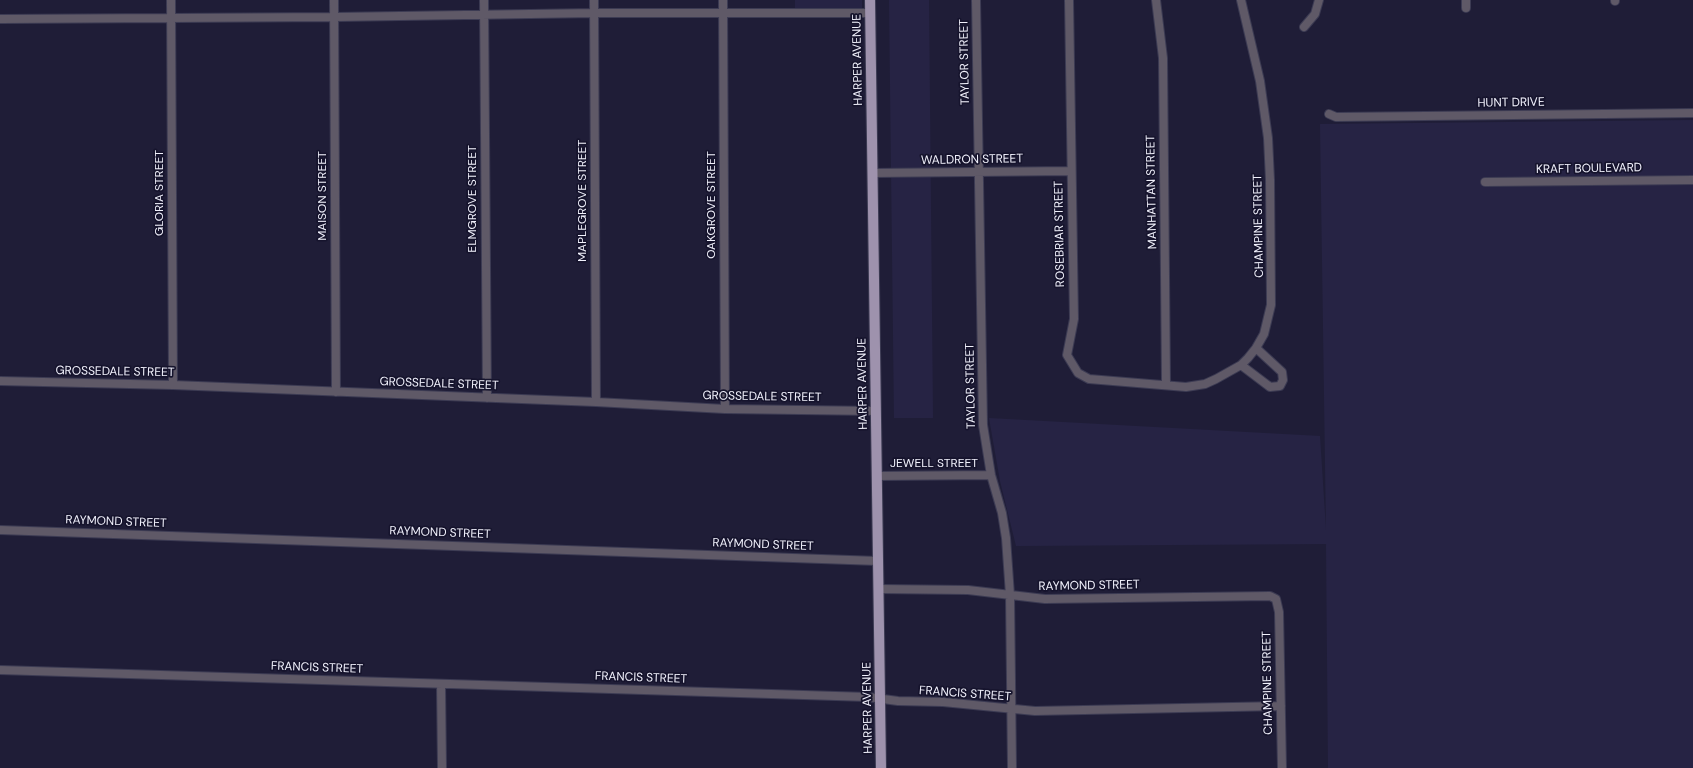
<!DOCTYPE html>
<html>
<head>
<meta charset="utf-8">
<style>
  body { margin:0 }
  canvas { display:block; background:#1f1d37 }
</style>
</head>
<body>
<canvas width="1693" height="768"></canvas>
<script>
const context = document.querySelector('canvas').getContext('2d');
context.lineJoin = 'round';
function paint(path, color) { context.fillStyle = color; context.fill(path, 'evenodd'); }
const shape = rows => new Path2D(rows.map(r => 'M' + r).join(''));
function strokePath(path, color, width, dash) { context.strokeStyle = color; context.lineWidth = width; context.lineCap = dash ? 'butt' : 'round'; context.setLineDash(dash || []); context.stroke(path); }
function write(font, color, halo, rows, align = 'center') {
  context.font = font + ' "DM Sans",sans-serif'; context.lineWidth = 3.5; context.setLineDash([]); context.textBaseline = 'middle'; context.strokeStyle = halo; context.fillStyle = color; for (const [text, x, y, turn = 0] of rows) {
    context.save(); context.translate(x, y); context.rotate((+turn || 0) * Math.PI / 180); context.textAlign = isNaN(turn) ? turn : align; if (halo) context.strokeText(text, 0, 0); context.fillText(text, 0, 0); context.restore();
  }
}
paint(shape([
  [795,0,862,0,862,8,795,9],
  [889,0,929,0,933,418,894,418],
  [1693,120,1693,768,1328,768,1326,544,1016,546,1000,481,989,418,1320,436,1326,530,1320,124]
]), '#262344');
const minor = shape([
  [171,0,173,385],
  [334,0,336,392],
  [484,0,487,398],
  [594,0,596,402],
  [723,0,725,409],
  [976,0,983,425,991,475,1002,513,1006,538,1010,595,1012,768],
  [1069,0,1074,319,1067,355,1078,373,1089,379,1186,387,1205,384,1216,379,1241,365,1248,358,1256,348,1264,334,1271,305,1270,180,1268,138,1260,81,1241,0],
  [1156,0,1163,58,1166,384],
  [1466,0,1466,8],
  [1615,0,1615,1],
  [0,19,335,17,595,13,870,13],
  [1304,27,1315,14,1319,0],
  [1329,114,1336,117,1693,113],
  [872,173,1071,171],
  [1485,182,1693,180],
  [1241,365,1270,387,1280,386,1283,380,1282,372,1256,348],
  [0,381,173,385,596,402,725,409,876,411],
  [877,476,991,475],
  [0,530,878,561],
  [879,589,968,590,1045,599,1270,596,1276,599,1279,612,1282,768],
  [0,670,868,697,898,701,943,702,1035,711,1281,706],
  [441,684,442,768]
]);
const major = shape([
  [870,0,881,768]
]);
strokePath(minor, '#3c3b53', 10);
strokePath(major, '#3c3b53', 12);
strokePath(minor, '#5f5967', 8);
strokePath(major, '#9e92ad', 10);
write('12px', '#f1f1fc', '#16142d', [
  ["HARPER AVENUE",858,60,-91],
  ["TAYLOR STREET",965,62,-91],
  ["HUNT DRIVE",1511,103,-1],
  ["WALDRON STREET",972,160,-1],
  ["KRAFT BOULEVARD",1589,169,-1],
  ["MANHATTAN STREET",1152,192,-91],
  ["GLORIA STREET",160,193,-90],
  ["MAISON STREET",323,196,-90],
  ["ELMGROVE STREET",473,199,-90],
  ["MAPLEGROVE STREET",583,201,-90],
  ["OAKGROVE STREET",712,205,-90],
  ["CHAMPINE STREET",1259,226,-91],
  ["ROSEBRIAR STREET",1060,234,-91],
  ["GROSSEDALE STREET",115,372,1],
  ["GROSSEDALE STREET",439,384,2],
  ["HARPER AVENUE",863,384,-91],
  ["TAYLOR STREET",971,386,-91],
  ["GROSSEDALE STREET",762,397,1],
  ["JEWELL STREET",934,464],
  ["RAYMOND STREET",116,522,2],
  ["RAYMOND STREET",440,533,2],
  ["RAYMOND STREET",763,545,2],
  ["RAYMOND STREET",1089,586,-1],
  ["FRANCIS STREET",317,668,2],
  ["FRANCIS STREET",641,678,2],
  ["CHAMPINE STREET",1268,683,-91],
  ["FRANCIS STREET",965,694,4],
  ["HARPER AVENUE",868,708,-91]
]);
</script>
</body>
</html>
